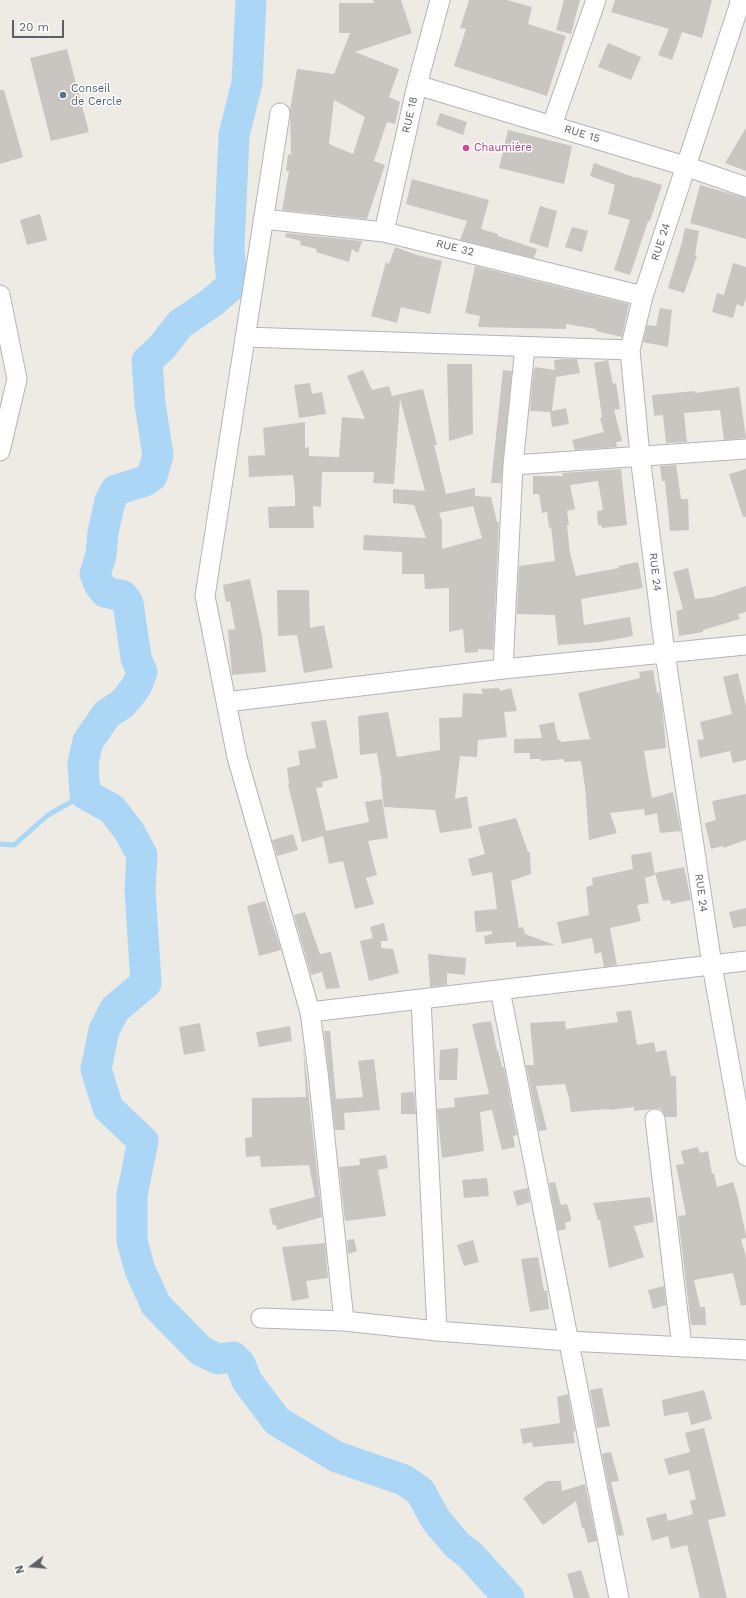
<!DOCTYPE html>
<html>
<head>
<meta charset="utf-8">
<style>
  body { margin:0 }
  #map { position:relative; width:746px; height:1598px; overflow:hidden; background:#edebe4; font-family:"Work Sans",sans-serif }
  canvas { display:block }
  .north { position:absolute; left:12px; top:1546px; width:40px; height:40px; -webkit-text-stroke:3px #fff; paint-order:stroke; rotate:254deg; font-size:11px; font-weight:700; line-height:16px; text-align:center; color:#5c5f63 }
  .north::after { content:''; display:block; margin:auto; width:14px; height:18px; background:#5c5f63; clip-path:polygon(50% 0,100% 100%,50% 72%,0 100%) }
  .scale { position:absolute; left:12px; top:20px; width:52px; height:18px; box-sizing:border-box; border:2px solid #5c5f63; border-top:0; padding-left:5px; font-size:12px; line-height:14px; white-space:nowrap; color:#5c5f63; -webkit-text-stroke:3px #fff; paint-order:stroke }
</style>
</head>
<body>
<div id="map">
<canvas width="746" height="1598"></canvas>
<div class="north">N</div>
<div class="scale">20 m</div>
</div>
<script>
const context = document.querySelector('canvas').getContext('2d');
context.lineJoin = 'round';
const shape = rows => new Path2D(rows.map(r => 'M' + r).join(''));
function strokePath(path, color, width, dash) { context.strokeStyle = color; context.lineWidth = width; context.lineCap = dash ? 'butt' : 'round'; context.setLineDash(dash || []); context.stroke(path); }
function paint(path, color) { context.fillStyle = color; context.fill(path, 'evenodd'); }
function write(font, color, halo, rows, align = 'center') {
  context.font = font + ' "Work Sans",sans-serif'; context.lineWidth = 3; context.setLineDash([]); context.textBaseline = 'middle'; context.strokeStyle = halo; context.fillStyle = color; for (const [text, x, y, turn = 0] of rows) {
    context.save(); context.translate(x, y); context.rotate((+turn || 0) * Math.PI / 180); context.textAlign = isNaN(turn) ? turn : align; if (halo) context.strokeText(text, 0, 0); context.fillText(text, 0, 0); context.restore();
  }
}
strokePath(shape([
  [0,844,14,845,48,815,85,794]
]), '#abd6f6', 5);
strokePath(shape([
  [251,0,247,83,234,135,229,249,232,285,211,303,180,324,162,347,147,361,150,404,158,455,152,476,145,481,116,490,110,501,103,532,101,555,95,574,99,584,105,592,123,596,128,603,136,658,142,672,137,685,130,695,122,704,107,714,88,741,83,763,85,794,112,809,129,831,142,855,140,890,146,983,115,1009,104,1030,96,1069,108,1108,143,1141,132,1195,132,1241,140,1270,156,1305,201,1351,218,1359,233,1357,240,1364,247,1381,277,1421,337,1457,404,1480,420,1491,436,1520,457,1545,470,1555,509,1598]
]), '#abd6f6', 31);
paint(shape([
  [373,0,401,0,412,33,355,52,399,69,389,97,400,102,395,124,387,122,374,161,385,165,367,219,282,210,289,171,286,171,288,154,291,155,290,110,297,69,334,74,350,33,339,33,339,3,374,3],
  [334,100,365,117,353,154,329,144],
  [469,0,507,0,532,7,528,24,566,36,547,96,454,66,466,29,460,28],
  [564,0,580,0,571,34,556,30],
  [615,0,712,0,702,38,682,32,672,60,658,55,669,29,611,12],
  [608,43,641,57,631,80,598,67],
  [67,49,89,132,51,141,30,58],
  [0,90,4,90,23,157,0,164],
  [440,113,467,122,463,135,436,125],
  [746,128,746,171,725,163],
  [508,130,572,146,564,184,499,168],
  [594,163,636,178,636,177,662,185,650,221,648,221,630,275,614,270,630,220,608,214,615,185,590,176],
  [412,179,489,200,481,229,498,234,498,236,537,249,534,258,460,240,467,221,406,204],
  [700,185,746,198,746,239,690,223],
  [540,206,557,211,548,248,529,242],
  [40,214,47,240,27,245,20,220],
  [572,227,588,231,582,252,565,247],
  [685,228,699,231,695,255,697,256,684,293,668,288,682,242],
  [286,233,362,241,358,253,352,249,349,262,316,252,317,249,300,245,301,241,285,237],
  [395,247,417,255,442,261,430,314,401,307,397,323,371,316,386,262,389,264],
  [733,263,746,267,746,298,743,307,737,304,733,318,712,312,717,293,724,295],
  [475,266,629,304,622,337,596,331,596,329,566,324,566,329,478,327,480,316,465,313],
  [660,308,672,310,668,347,643,342,647,325,656,326],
  [563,359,577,359,580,373,556,377,552,411,566,408,569,424,552,427,550,412,530,411,533,373,535,367,555,370,554,360],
  [608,360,613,384,616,383,620,409,614,410,622,441,616,442,617,447,575,450,572,440,604,432,600,418,602,417,594,363],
  [447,364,472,364,473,434,449,441],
  [363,370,372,390,389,386,392,396,423,389,437,445,434,445,446,494,475,488,475,496,491,497,497,522,499,522,493,650,478,649,478,652,465,653,463,629,449,632,449,588,425,589,424,574,402,574,402,552,363,550,364,535,426,538,414,505,393,503,393,489,425,491,400,399,394,484,373,483,374,472,322,472,321,507,313,506,314,528,269,528,268,507,295,506,295,493,293,475,249,477,248,456,265,455,263,428,305,422,305,448,309,447,309,456,339,457,342,417,365,419,347,376],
  [473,506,482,538,442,549,442,521,439,513],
  [503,370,512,371,501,483,491,483],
  [310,383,312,394,322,392,326,414,299,418,294,385],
  [739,387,746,438,724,440,720,410,684,413,687,442,666,443,663,415,654,416,652,395,695,391,695,393],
  [676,465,681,499,688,499,689,530,670,531,665,481,662,481,660,466],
  [621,469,627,525,602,528,601,525,598,525,597,511,603,510,598,481,570,485,575,509,567,511,569,525,567,525,570,553,576,576,619,568,618,566,638,562,643,588,581,599,584,625,630,617,633,636,601,642,558,645,555,615,517,614,519,566,555,561,551,527,549,528,547,512,542,513,539,494,533,494,533,476,563,476,562,473],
  [746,469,746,517,743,517,729,474],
  [688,568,695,599,712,597,746,586,746,612,738,614,740,619,703,630,703,632,679,636,676,611,683,609,673,572],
  [250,579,262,636,266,672,232,675,228,630,235,629,230,601,226,602,223,585],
  [277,590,309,590,310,628,324,625,333,668,304,673,297,635,278,636],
  [653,670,657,693,659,692,662,704,666,748,644,751,649,782,652,798,673,792,681,831,660,833,657,813,645,816,644,809,610,813,617,833,589,840,585,787,581,761,564,762,564,759,541,761,541,759,530,759,530,753,514,753,514,739,542,738,539,725,554,722,558,740,560,740,561,742,590,739,578,693,640,678,639,672],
  [738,673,746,706,746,760,733,763,730,751,700,758,697,740,704,739,700,722,732,714,723,677],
  [499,688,500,691,511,688,517,711,504,712,507,737,478,740,477,757,460,756,455,799,467,796,472,828,440,833,435,810,384,807,381,783,382,782,377,753,360,755,358,716,388,712,397,757,440,750,439,718,462,717,463,693,483,694,481,689],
  [326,720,338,778,322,782,323,787,316,788,326,831,369,822,365,802,382,799,388,838,368,841,377,875,366,878,374,904,355,909,343,861,329,864,323,836,302,842,288,784,289,784,287,768,300,765,298,751,316,748,311,722],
  [746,794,746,840,723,848,723,846,711,849,705,823,716,820,712,801],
  [516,818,528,852,530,852,531,874,511,881,519,928,523,927,525,934,555,945,516,947,516,942,485,944,484,936,492,934,492,931,476,932,474,911,497,909,492,872,472,876,468,859,485,854,478,827],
  [293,834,298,850,277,856,272,840],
  [651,852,655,875,645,878,649,903,637,905,641,921,610,928,617,965,604,967,601,952,595,954,592,938,562,944,557,922,589,915,586,887,593,885,592,878,633,869,631,855],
  [684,867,691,900,671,904,670,900,663,901,655,873],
  [265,901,281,950,259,956,247,906],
  [746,908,746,926,733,928,729,912],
  [305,912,320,954,331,952,340,988,326,989,322,972,311,975,294,915],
  [384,923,388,941,381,941,381,948,393,949,399,973,369,981,360,941,373,938,370,927],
  [428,954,466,958,465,975,447,973,447,985,430,987],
  [631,1010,637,1045,654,1042,656,1052,666,1050,671,1076,676,1076,677,1117,666,1117,660,1108,634,1111,634,1107,609,1110,609,1109,571,1112,569,1098,565,1084,536,1086,547,1130,539,1131,526,1065,534,1065,530,1023,565,1021,566,1029,618,1022,616,1012],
  [491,1021,497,1051,498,1050,502,1067,504,1067,517,1135,513,1136,515,1147,502,1150,492,1110,480,1112,484,1151,442,1158,437,1109,455,1107,454,1098,489,1094,472,1024],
  [200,1023,205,1051,184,1055,179,1027],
  [290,1026,292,1041,259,1047,256,1032],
  [324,1031,330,1031,336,1099,363,1097,358,1061,374,1059,380,1110,344,1113,345,1130,335,1130],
  [303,1044,322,1217,277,1230,276,1225,273,1225,269,1209,315,1197,309,1165,261,1167,260,1156,246,1157,245,1138,252,1137,252,1098,306,1097],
  [458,1048,457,1080,439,1080,440,1050],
  [414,1092,416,1114,401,1114,401,1093],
  [698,1147,700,1153,708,1151,712,1174,714,1173,717,1187,733,1182,738,1198,746,1236,746,1238,741,1239,746,1257,746,1305,741,1306,733,1273,694,1280,700,1307,705,1307,706,1325,691,1325,678,1216,686,1215,676,1165,684,1164,681,1151],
  [386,1155,388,1168,378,1170,386,1216,345,1221,339,1167,360,1165,359,1159],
  [487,1178,489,1196,464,1198,462,1180],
  [555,1182,561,1205,567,1204,571,1217,571,1221,565,1223,566,1229,558,1231,549,1183],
  [528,1188,530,1202,517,1206,513,1191],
  [650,1197,654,1222,634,1226,644,1257,609,1268,600,1220,598,1220,593,1203],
  [354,1239,357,1251,348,1254,347,1240],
  [473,1240,479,1262,464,1266,457,1245],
  [325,1243,328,1278,306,1281,309,1298,292,1301,282,1247],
  [538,1257,544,1291,547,1290,549,1309,530,1312,521,1259],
  [664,1286,666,1305,653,1309,648,1290],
  [602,1388,610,1426,597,1428,590,1390],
  [704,1390,712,1419,691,1425,688,1412,664,1416,662,1400],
  [568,1394,575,1432,573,1433,575,1443,533,1447,532,1442,523,1444,520,1429,560,1423,557,1397],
  [704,1428,726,1516,708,1520,727,1598,700,1598,687,1545,671,1549,668,1536,652,1541,646,1518,666,1513,668,1521,693,1514,690,1501,696,1499,689,1470,669,1475,664,1459,690,1452,685,1433],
  [611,1452,619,1481,611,1482,624,1535,618,1536,602,1454],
  [547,1481,561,1481,562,1491,585,1484,597,1541,588,1543,584,1528,582,1528,576,1501,543,1525,523,1498],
  [581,1570,590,1598,574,1598,567,1574]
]), '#c9c6c1');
const minor = shape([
  [741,0,643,296,630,350,640,456,665,653,712,965,746,1156],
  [417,85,685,166,746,187],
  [280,113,205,596,237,757,310,1012,318,1072,344,1321],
  [552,125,596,0],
  [263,219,384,232,643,296],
  [384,232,417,85,440,0],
  [0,295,17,379,0,451],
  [245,337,630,350],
  [513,465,746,449],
  [503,669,513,465,525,347],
  [226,702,503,669,746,645],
  [500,990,619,1598],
  [421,999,437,1331],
  [310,1012,746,961],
  [655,1119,682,1347],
  [261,1318,344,1321,437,1331,568,1341,746,1350]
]);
const tertiary = shape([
  [741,0,746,1]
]);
strokePath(minor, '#b1b4b8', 21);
strokePath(tertiary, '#b1b4b8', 24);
strokePath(minor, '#fff', 19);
strokePath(tertiary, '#fff', 22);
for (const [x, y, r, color] of [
  [63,95,4,"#5c6f8a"],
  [466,148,4,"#d1479c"]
]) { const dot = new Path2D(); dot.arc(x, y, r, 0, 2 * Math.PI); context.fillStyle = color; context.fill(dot); strokePath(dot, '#fff', 1.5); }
write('11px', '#4e5e75', '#fff', [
  ["Conseil",71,89],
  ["de Cercle",71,102]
], 'left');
write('11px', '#5c5f63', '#fff', [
  ["RUE 18",410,115,-77],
  ["RUE 15",582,134,17],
  ["RUE 24",661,242,-72],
  ["RUE 32",455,248,14],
  ["RUE 24",655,572,83],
  ["RUE 24",701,893,82]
]);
write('11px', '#b23c85', '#fff', [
  ["Chaumière",474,148]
], 'left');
</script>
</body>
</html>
